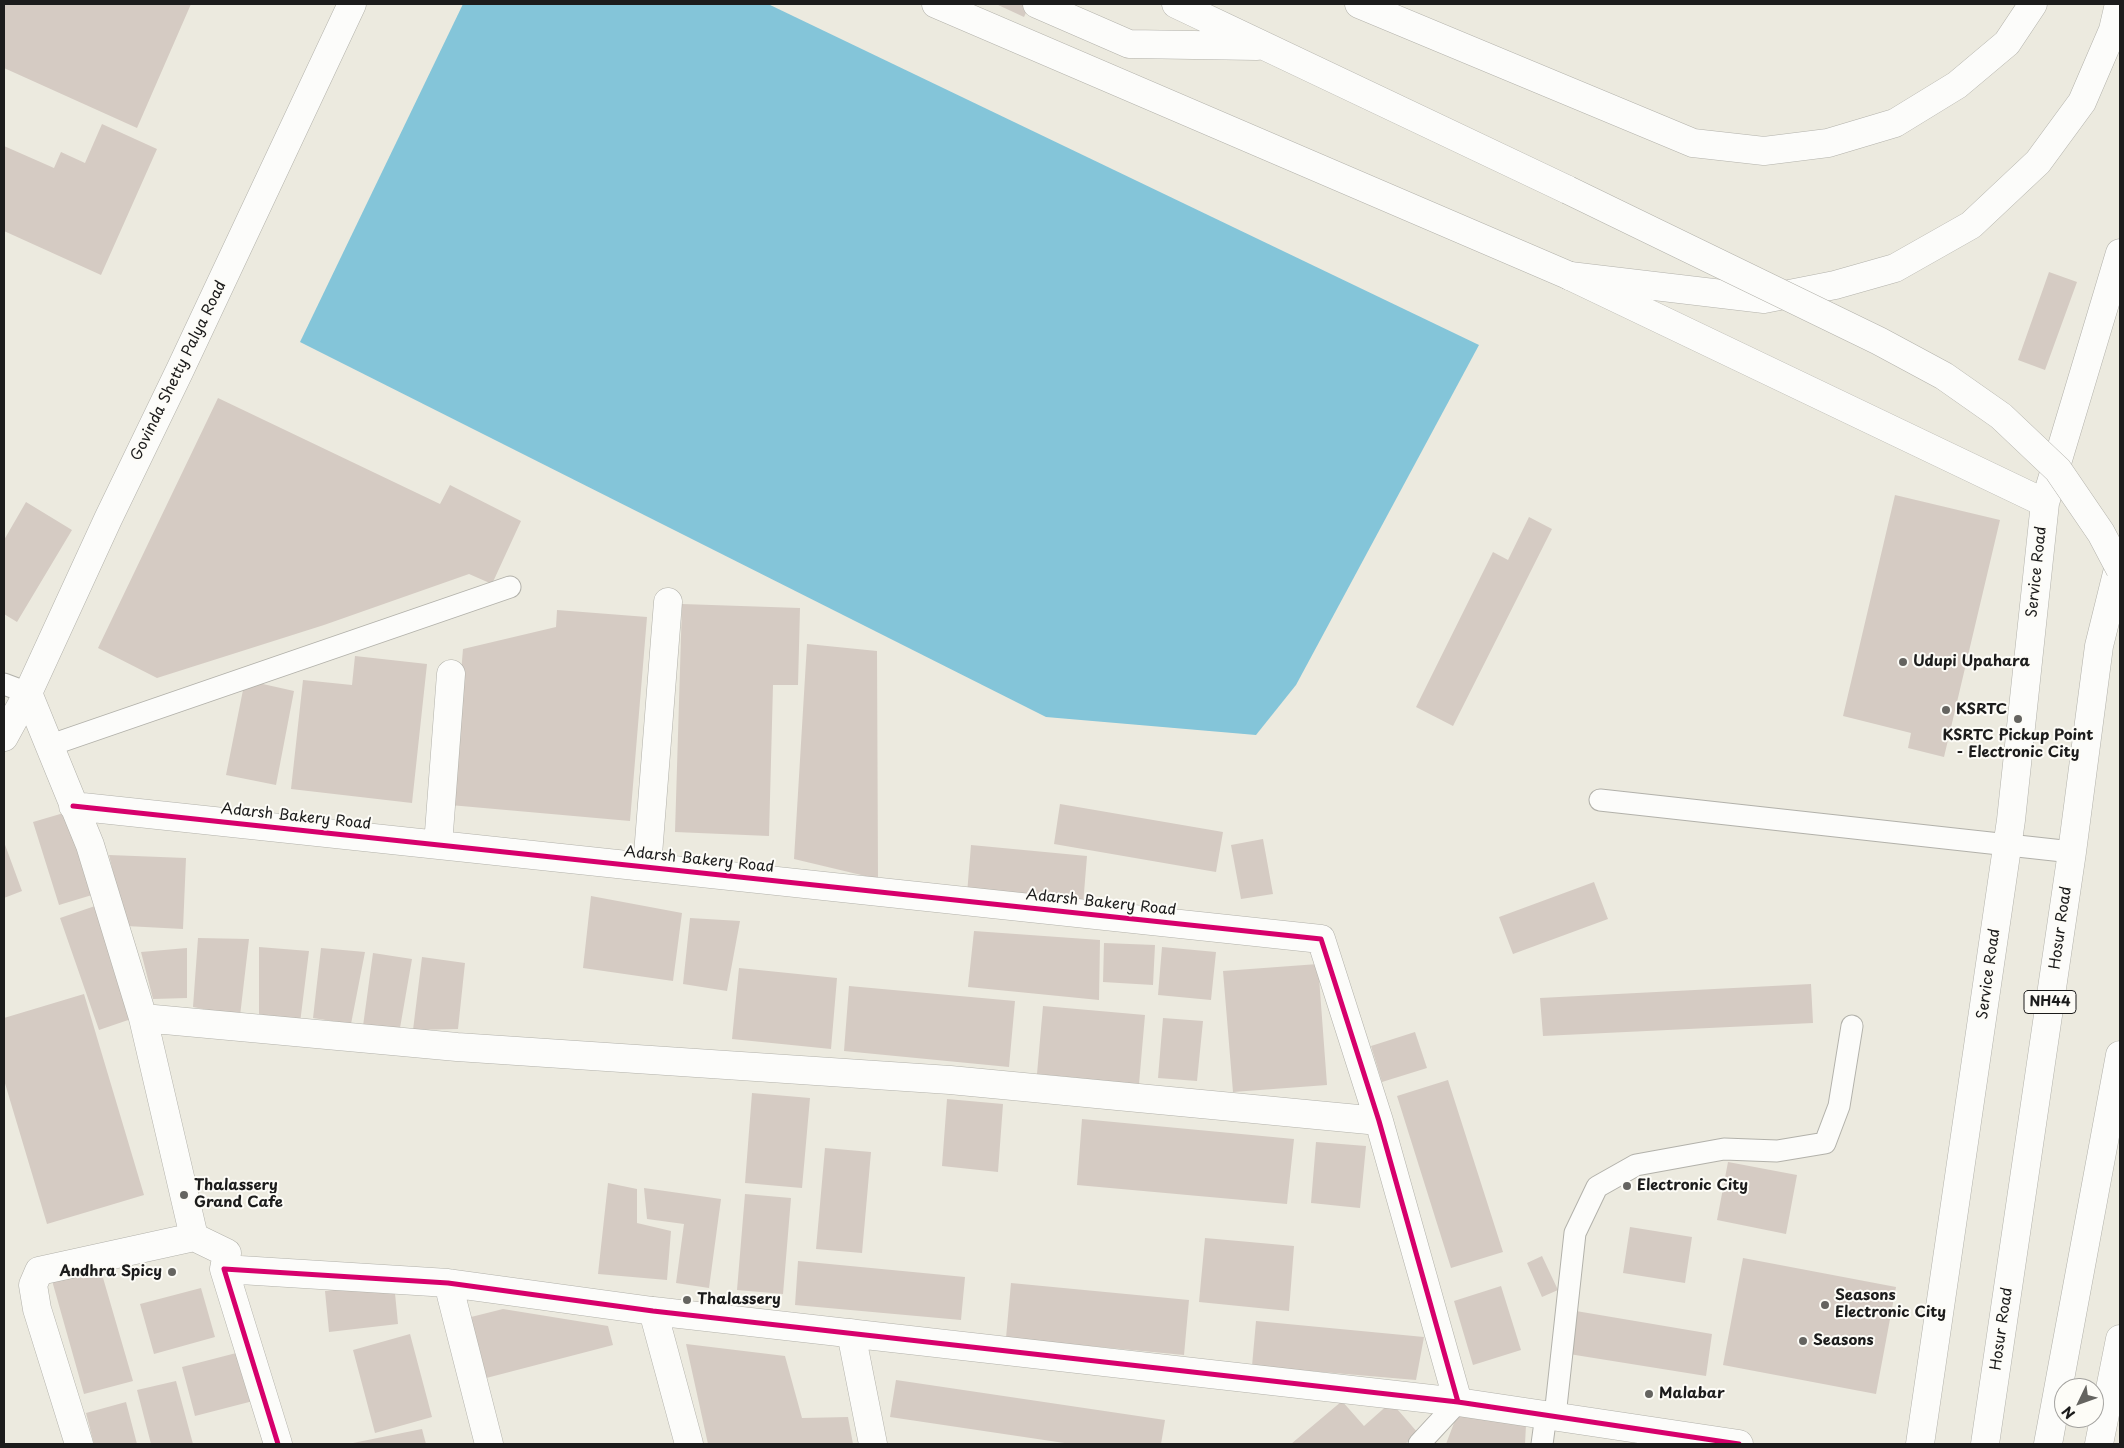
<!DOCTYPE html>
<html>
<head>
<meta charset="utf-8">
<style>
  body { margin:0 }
  #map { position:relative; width:2124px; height:1448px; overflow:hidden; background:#eceadf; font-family:"Playpen Sans",sans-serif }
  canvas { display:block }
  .frame { position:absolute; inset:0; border:5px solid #1c1c1c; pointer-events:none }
  .north { position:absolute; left:2054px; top:1378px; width:50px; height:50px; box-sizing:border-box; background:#fdfcf7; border:1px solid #a3a29f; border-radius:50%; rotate:228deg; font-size:14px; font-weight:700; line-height:20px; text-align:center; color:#1c1c1c }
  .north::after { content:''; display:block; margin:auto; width:18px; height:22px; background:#656460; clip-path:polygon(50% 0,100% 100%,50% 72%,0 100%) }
</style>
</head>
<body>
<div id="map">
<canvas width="2124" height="1448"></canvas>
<div class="frame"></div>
<div class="north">N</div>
</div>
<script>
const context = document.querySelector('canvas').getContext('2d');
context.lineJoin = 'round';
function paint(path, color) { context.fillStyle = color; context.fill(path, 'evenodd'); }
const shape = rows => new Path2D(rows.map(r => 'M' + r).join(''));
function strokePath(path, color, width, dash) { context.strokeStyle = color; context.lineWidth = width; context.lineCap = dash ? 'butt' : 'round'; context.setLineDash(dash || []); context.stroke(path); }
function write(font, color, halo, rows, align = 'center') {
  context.font = font + ' "Playpen Sans",sans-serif'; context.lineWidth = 4; context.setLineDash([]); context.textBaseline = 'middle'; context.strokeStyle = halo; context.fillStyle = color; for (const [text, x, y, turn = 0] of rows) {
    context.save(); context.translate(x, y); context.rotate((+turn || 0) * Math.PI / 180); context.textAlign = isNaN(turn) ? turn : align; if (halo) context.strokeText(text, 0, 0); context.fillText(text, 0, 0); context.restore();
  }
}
paint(shape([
  [463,4,768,4,1479,345,1296,685,1256,735,1046,717,300,342]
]), '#84c5d9');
paint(shape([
  [4,4,191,4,137,128,4,68],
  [996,4,1030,4,1024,17],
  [102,124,157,149,101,275,4,231,4,146,54,168,61,152,85,163],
  [2049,272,2077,282,2045,370,2018,360],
  [218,398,440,504,450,485,521,521,492,584,469,574,324,625,157,678,98,648],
  [1895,495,2000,520,1944,757,1908,748,1911,733,1843,716],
  [26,502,72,530,17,622,4,614,4,540],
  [1529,517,1552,529,1453,726,1416,707,1493,552,1508,560],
  [682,604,800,608,798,685,773,685,769,836,675,832],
  [557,610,647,617,630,821,450,805,463,649,556,627],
  [807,644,877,651,878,879,794,859],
  [355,656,427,664,412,803,291,789,303,680,352,685],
  [245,680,294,691,276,785,226,775],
  [1060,804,1223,832,1216,872,1054,844],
  [67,812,92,895,59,905,33,822],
  [1263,839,1273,894,1241,899,1231,845],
  [4,842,22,891,4,898],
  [971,845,1087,856,1083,905,967,894],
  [109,855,186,858,183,929,126,926],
  [1594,882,1608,919,1513,954,1499,917],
  [591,896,682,913,673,981,583,968],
  [95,906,134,1018,99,1030,60,918],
  [690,918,740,921,727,991,683,984],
  [974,931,1100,940,1099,1000,968,987],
  [198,938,249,939,240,1016,193,1007],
  [1104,943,1155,945,1153,985,1103,982],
  [259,947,309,951,300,1023,259,1014],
  [1162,947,1216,952,1211,1000,1158,995],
  [187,948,187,998,153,999,141,952],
  [321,948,365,952,351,1024,313,1018],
  [373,953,412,959,400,1028,363,1026],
  [422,957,465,963,458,1029,413,1030],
  [1318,964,1327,1085,1233,1092,1223,971],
  [739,968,837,978,831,1049,732,1039],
  [1811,984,1813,1023,1543,1036,1540,998],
  [849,986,1015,1001,1009,1067,844,1051],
  [84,994,144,1195,47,1224,4,1080,4,1018],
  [1043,1006,1145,1015,1139,1084,1037,1074],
  [1163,1018,1203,1021,1197,1081,1158,1078],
  [1415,1032,1427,1068,1382,1082,1371,1046],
  [1448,1080,1503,1252,1451,1268,1397,1096],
  [752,1093,810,1098,802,1188,745,1183],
  [947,1099,1003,1104,998,1172,942,1166],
  [1082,1119,1294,1139,1287,1204,1077,1185],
  [1316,1142,1366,1146,1360,1208,1311,1203],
  [825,1148,871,1152,862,1253,816,1249],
  [1728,1162,1797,1175,1786,1234,1717,1220],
  [608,1183,637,1189,637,1223,671,1231,667,1280,598,1274],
  [644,1188,721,1199,709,1288,676,1283,684,1224,647,1219],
  [745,1194,791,1198,783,1294,737,1290],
  [1630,1227,1692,1237,1685,1283,1623,1273],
  [1205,1238,1294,1246,1289,1311,1199,1302],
  [1542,1256,1558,1290,1542,1297,1527,1263],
  [1743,1258,1896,1287,1876,1394,1723,1365],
  [798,1261,965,1277,961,1320,795,1305],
  [99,1264,133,1381,84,1394,51,1277],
  [394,1283,398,1324,329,1332,325,1291],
  [1011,1283,1189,1300,1184,1355,1006,1338],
  [1501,1286,1521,1350,1473,1365,1454,1301],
  [201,1288,215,1337,154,1354,140,1304],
  [503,1309,608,1326,613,1345,471,1382,455,1321],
  [1576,1311,1712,1334,1706,1376,1569,1354],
  [1256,1321,1424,1337,1416,1380,1252,1366],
  [410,1334,432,1417,375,1433,353,1350],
  [686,1344,785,1356,802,1418,848,1417,853,1444,708,1444],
  [244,1351,257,1400,195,1416,182,1367],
  [896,1380,1165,1420,1161,1444,1071,1444,890,1417],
  [176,1381,193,1444,151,1444,137,1390],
  [1342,1401,1364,1426,1391,1402,1418,1433,1405,1444,1291,1444],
  [126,1402,137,1444,94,1444,86,1413],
  [1457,1415,1526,1425,1525,1444,1446,1444],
  [422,1429,426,1444,353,1444,353,1443]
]), '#d5cbc3');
const service = shape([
  [4,684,28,693],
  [48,746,510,587],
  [1600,800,2072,852],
  [1555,1416,1575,1233,1597,1187,1636,1165,1724,1149,1777,1151,1825,1143,1839,1106,1852,1026],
  [1419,1444,1458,1402],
  [1542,1444,1546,1415]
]);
const minor = shape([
  [28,693,90,845,143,1018,194,1237,227,1253,224,1269],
  [73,806,1321,939,1379,1121,1458,1402],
  [438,845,451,674],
  [647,867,668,602],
  [143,1018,457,1047,950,1080,1379,1121],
  [448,1283,489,1444],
  [653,1311,689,1444],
  [851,1333,873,1444],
  [79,1444,37,1309,33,1285,39,1271,194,1237],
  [278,1444,224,1269,448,1283,653,1311,1458,1402,1739,1444]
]);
const tertiary = shape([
  [936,4,1570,276,2045,503],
  [1359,4,1693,143,1764,151,1828,143,1895,123,1957,85,2007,43,2033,4],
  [4,737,28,693,108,519,180,370,352,4],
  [1920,1444,2011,820,2045,503,2120,253]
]);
const trunk = shape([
  [1985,1444,2072,852,2099,646,2120,561],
  [2099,1444,2120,1339]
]);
const motorway = shape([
  [1037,4,1129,44,1257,46],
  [1176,4,1568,190],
  [1570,276,1764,299,1835,285,1895,268,1971,225,2038,162,2082,102,2113,30,2119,4],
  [2048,1444,2120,1055]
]);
strokePath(service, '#b2b1aa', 23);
strokePath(minor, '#b2b1aa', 29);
strokePath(tertiary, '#b2b1aa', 29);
strokePath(trunk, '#b2b1aa', 29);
strokePath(motorway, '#b2b1aa', 29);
strokePath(service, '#fcfcfa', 21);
strokePath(minor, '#fcfcfa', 28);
strokePath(tertiary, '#fcfcfa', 28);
strokePath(trunk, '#fcfcfa', 28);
strokePath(motorway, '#fcfcfa', 28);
const motorwayBridge = shape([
  [1568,190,1879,341,1944,376,2001,416,2058,470,2101,533,2120,569]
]);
strokePath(motorwayBridge, '#b2b1aa', 29, []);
strokePath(motorwayBridge, '#fcfcfa', 28);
strokePath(shape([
  [73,806,1321,939,1379,1121,1458,1402],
  [278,1444,224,1269,448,1283,653,1311,1458,1402,1739,1444]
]), '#d6006c', 5);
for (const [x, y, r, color] of [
  [1903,662,5,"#656460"],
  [1946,710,5,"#656460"],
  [2018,719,5,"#656460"],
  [1627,1186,5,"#656460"],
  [184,1195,5,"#656460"],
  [172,1272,5,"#656460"],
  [687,1300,5,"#656460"],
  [1825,1305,5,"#656460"],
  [1803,1341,5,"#656460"],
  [1649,1394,5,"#656460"]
]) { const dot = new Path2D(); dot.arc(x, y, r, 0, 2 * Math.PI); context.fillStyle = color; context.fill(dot); strokePath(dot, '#fdfcf7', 2); }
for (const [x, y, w] of [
  [2050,1002,52]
]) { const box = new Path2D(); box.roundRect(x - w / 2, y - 11.5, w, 23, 4); context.fillStyle = '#fdfcf7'; context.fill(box); strokePath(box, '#1c1c1c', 1); }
write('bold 14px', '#1c1c1c', null, [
  ["NH44",2050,1002]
]);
write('15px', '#1c1c1c', '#fdfcf7', [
  ["Govinda Shetty Palya Road",179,371,-64],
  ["Service Road",2037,572,-84],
  ["Adarsh Bakery Road",296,817,6],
  ["Adarsh Bakery Road",699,860,6],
  ["Adarsh Bakery Road",1101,903,6],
  ["Hosur Road",2061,928,-82],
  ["Service Road",1989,974,-82],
  ["Hosur Road",2002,1329,-82]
]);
write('bold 15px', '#1c1c1c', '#fdfcf7', [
  ["Udupi Upahara",1913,662],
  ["KSRTC",1956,710],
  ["KSRTC Pickup Point",2018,736,"center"],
  ["- Electronic City",2018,753,"center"],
  ["Thalassery",194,1186],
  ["Grand Cafe",194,1203],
  ["Electronic City",1637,1186],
  ["Andhra Spicy",162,1272,"right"],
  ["Seasons",1835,1296],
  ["Electronic City",1835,1313],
  ["Thalassery",697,1300],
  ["Seasons",1813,1341],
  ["Malabar",1659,1394]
], 'left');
</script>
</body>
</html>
